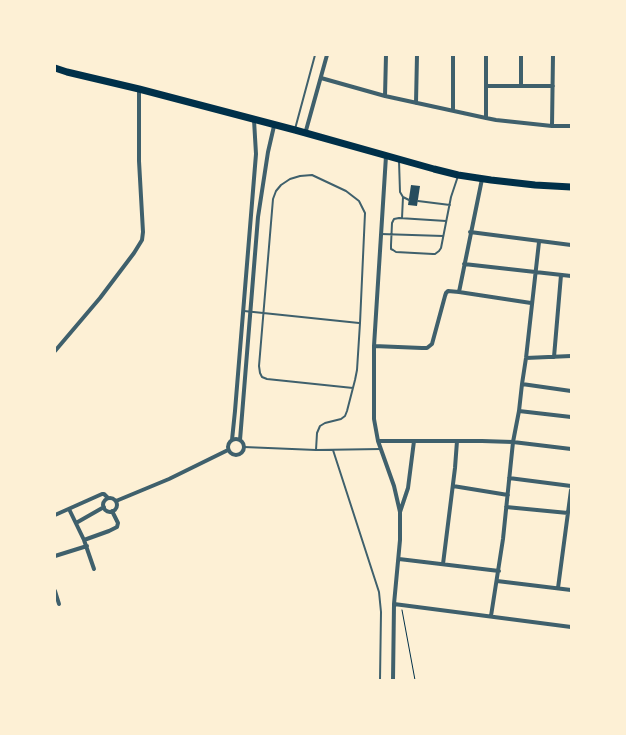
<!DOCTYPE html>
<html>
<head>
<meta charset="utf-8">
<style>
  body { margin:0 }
  #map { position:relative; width:626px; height:735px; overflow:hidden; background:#fdf0d5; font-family:"DM Sans",sans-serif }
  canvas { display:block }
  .frame { position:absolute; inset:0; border:56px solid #fdf0d5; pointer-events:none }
</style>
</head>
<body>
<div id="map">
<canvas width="626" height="735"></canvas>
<div class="frame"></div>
</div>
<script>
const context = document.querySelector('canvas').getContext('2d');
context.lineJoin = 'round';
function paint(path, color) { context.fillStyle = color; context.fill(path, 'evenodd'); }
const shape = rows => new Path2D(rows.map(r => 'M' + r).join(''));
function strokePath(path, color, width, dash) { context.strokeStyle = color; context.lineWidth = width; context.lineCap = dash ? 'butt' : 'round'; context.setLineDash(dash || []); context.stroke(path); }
paint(shape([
  [411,185,420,186,417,206,408,205]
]), '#264d5e');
strokePath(shape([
  [402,610,415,680]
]), '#003049', 1);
strokePath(shape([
  [295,129,315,55],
  [399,161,400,192,403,197,409,200],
  [418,201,450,205],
  [402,218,403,197],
  [446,221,399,218,394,219,392,223,391,245,391,249,393,250,396,252,433,254,435,254,439,251,441,248,451,197,458,176],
  [381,234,443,236],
  [244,311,359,323],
  [244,447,316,450,381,449],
  [316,450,317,433,320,426,325,423,341,419,345,416,347,411,355,380,357,370,360,323,365,213,359,201,346,191,312,175,300,176,290,179,281,185,276,191,273,199,259,366,260,373,262,377,267,379,353,388],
  [333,450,379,592,381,612,380,680]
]), '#3f606c', 2);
strokePath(shape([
  [453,55,453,110],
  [321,78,385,96,486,118,496,120,552,126,571,126],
  [486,86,553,86],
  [521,86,521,55],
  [385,96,386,55],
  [416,103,417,55],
  [486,118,486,55],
  [552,126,553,55],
  [305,134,327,55],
  [386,156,374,346,374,419,378,441,394,486,400,512,400,540,394,604,393,680],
  [470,232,571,245],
  [464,264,571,276],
  [459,292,482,179],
  [374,346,422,348,427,348,432,344,445,296,446,293,448,291,459,292,531,303],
  [55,351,100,298,134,253,142,240,143,232,139,161,139,89],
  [554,357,561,275],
  [526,358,571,356],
  [522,384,526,358,539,242],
  [519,411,571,417],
  '228 447a8 8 0 1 1 16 0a8 8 0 1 1-16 0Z',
  [232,440,235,411,256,154,254,120],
  [240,440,258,217,268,152,274,126],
  [378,441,482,441,513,442,571,449],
  [509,478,571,486],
  [453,486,508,495],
  '103 505a7 7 0 1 1 14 0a7 7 0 1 1-14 0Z',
  [116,501,169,479,228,450],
  [506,507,568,513],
  [69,509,84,540,94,569],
  [400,512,408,488,414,441],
  [55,515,102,494,104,494,108,498],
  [76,523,104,507],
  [84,540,109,531,117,527,118,523,112,511],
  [55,556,87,546],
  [399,559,499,571],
  [443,564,455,468,457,441],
  [497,581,571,590],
  [558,588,571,490],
  [55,591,59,604],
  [394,604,571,627],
  [491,616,503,539,513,442,519,411,522,384,571,391]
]), '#3f606c', 4);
strokePath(shape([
  [55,68,67,72,139,89,295,130,434,169,458,175,491,180,535,185,571,187]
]), '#003049', 7);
</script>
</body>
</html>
